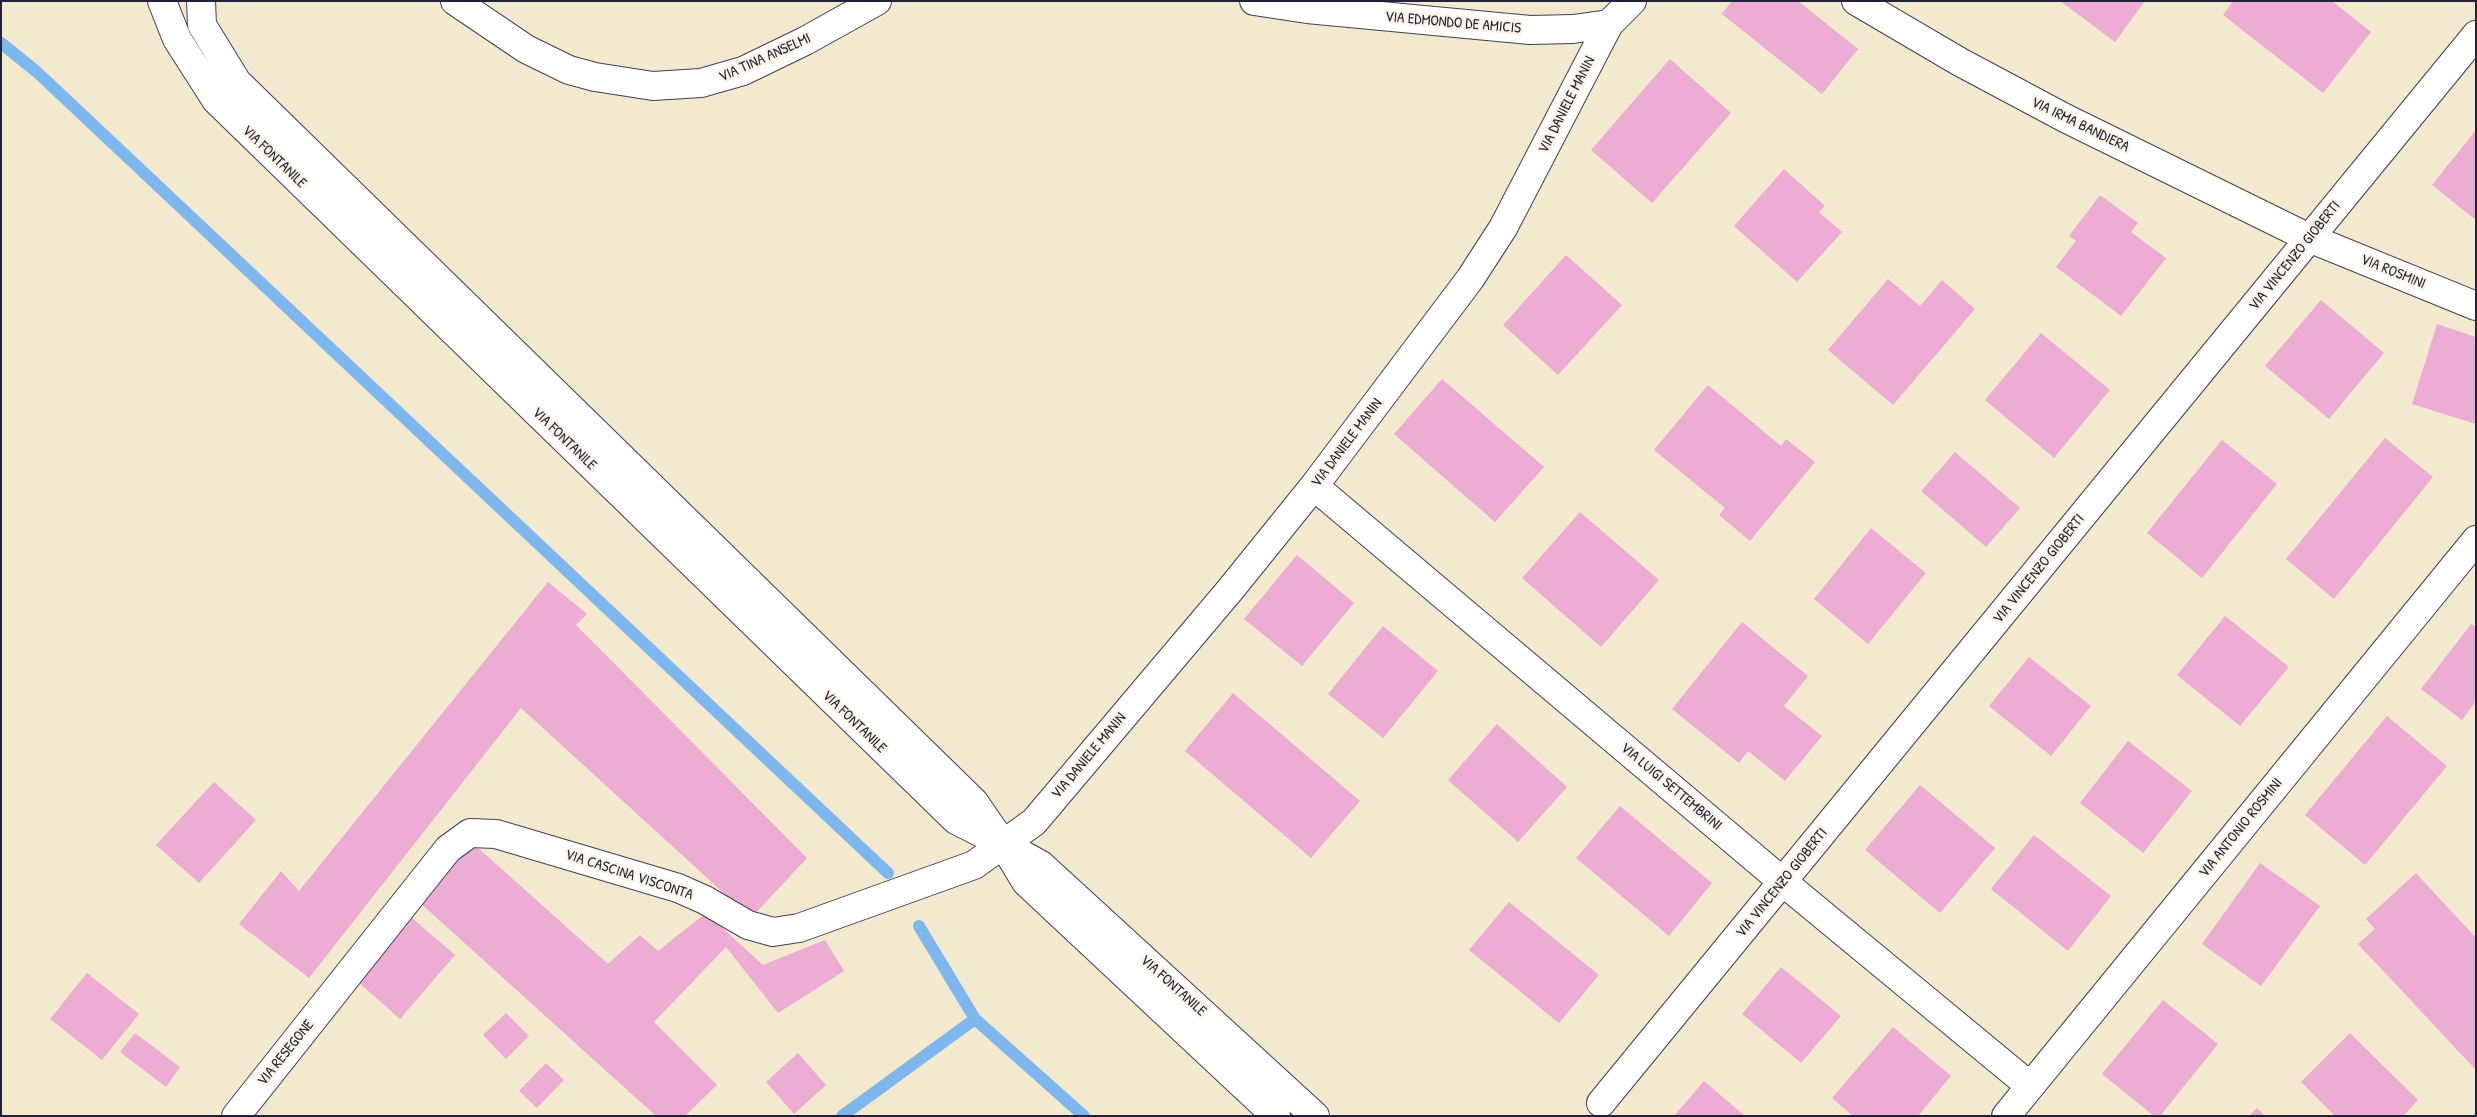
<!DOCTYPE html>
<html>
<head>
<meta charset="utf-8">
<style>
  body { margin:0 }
  #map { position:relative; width:2477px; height:1117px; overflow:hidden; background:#f3e9cf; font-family:"Patrick Hand",sans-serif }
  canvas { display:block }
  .frame { position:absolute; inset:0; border:2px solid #22223b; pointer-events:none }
</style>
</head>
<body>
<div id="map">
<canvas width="2477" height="1117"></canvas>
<div class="frame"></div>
</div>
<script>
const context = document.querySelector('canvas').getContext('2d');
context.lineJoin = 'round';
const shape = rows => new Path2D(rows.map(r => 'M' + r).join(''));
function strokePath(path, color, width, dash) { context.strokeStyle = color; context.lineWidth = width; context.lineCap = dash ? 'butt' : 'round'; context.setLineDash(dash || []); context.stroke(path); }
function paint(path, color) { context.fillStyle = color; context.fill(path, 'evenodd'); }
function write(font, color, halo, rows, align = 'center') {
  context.font = font + ' "Patrick Hand",sans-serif'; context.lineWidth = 5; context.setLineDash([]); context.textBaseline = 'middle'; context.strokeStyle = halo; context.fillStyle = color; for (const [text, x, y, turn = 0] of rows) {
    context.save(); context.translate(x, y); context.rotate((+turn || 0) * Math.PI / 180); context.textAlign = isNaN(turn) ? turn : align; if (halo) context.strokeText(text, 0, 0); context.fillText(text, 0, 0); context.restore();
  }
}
strokePath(shape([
  [1,43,37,72,888,873],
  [919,926,975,1019,1084,1116],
  [842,1116,975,1019]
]), '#7db7ee', 12);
paint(shape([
  [1732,1,1798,1,1858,49,1822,94,1722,14],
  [2060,1,2145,1,2115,42],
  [2233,1,2332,1,2371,32,2323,93,2223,15],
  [1670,59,1731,113,1652,203,1591,150],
  [2476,130,2476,220,2432,185],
  [1784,169,1825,206,1819,212,1842,232,1797,282,1734,226],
  [2100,195,2138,223,2131,232,2166,258,2121,316,2056,267,2076,241,2069,236],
  [1566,255,1622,305,1558,375,1503,325],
  [1888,279,1920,306,1942,280,1975,309,1893,405,1828,350],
  [2321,300,2384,353,2329,419,2265,366],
  [2437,324,2476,337,2476,424,2412,404],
  [2041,333,2110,390,2054,458,1985,400],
  [1442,379,1544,467,1495,522,1394,434],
  [1708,385,1781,446,1786,439,1815,462,1750,541,1719,515,1725,508,1654,450],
  [2385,438,2433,477,2334,599,2286,559],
  [2222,440,2277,484,2202,578,2147,533],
  [1955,452,2020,508,1986,547,1921,491],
  [1580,512,1659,580,1601,647,1522,578],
  [1871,528,1926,573,1868,644,1814,599],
  [1297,555,1354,603,1302,666,1244,619],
  [548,582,587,614,576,625,807,858,751,918,521,708,309,978,239,924,281,871,299,891],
  [2225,616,2289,667,2240,726,2177,675],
  [1742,622,1808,676,1784,706,1822,736,1785,781,1748,751,1739,763,1672,709],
  [2471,624,2476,627,2476,701,2462,720,2421,689],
  [1383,626,1438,671,1383,738,1328,694],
  [2029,657,2091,706,2051,756,1989,706],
  [1233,693,1360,801,1311,858,1185,751],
  [2387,716,2447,766,2365,865,2305,815],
  [1497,724,1567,787,1518,842,1448,780],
  [2128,741,2192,791,2143,853,2080,803],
  [214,782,256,820,199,883,156,845],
  [1920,785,1995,848,1940,913,1865,850],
  [1620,806,1712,883,1669,936,1576,858],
  [2034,835,2111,896,2068,951,1991,889],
  [468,839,608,964,640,935,658,951,706,913,763,965,825,940,844,971,778,1013,726,947,654,1022,717,1085,685,1116,656,1116,418,901],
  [2260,863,2320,906,2261,986,2202,944],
  [2416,873,2476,938,2476,1070,2358,944,2375,929,2366,919],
  [1509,902,1599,975,1559,1023,1469,950],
  [412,918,455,955,400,1019,357,981],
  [1781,967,1841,1016,1801,1063,1742,1014],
  [87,973,139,1014,102,1060,50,1019],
  [2163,1000,2218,1044,2160,1116,2154,1116,2102,1074],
  [506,1013,529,1036,506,1059,483,1035],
  [1893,1027,1951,1076,1918,1116,1853,1116,1832,1098],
  [135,1033,180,1067,166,1087,120,1052],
  [2350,1033,2418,1100,2403,1116,2335,1116,2301,1082],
  [798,1053,826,1085,794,1114,766,1082],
  [546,1063,564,1080,537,1108,519,1091],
  [1704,1081,1745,1116,1674,1116],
  [2257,1108,2265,1116,2249,1116]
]), '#ecacd3');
const minor = shape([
  [455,1,526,49,569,70,595,77,653,86,701,83,743,71,805,41,877,1],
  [1254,1,1307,9,1530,30,1573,29,1609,24],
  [1856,1,1960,62,2065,118,2309,238,2476,306],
  [1314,486,1783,882,2030,1086],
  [1601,1103,2476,35],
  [236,1116,448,849,470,833,496,834,678,888,705,900,748,925,773,932,799,928,974,865,1034,822,1230,590,1314,486,1470,279,1503,228,1609,24,1632,1],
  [2006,1116,2476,540]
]);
const tertiary = shape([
  [162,1,177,39,216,100,956,820,1003,844,1026,882,1276,1116],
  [201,1,202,25,237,82,974,802,1003,844,1041,865,1315,1116]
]);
strokePath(minor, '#414051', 30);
strokePath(tertiary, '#414051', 30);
strokePath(minor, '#fff', 28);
strokePath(tertiary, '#fff', 28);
write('15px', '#22223b', '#fcf5e5', [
  ["VIA EDMONDO DE AMICIS",1453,23,5],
  ["VIA TINA ANSELMI",765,58,-24],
  ["VIA DANIELE MANIN",1567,105,-63],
  ["VIA IRMA BANDIERA",2080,125,26],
  ["VIA FONTANILE",274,157,44],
  ["VIA VINCENZO GIOBERTI",2295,256,-51],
  ["VIA ROSMINI",2393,272,22],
  ["VIA FONTANILE",564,439,44],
  ["VIA DANIELE MANIN",1347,443,-53],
  ["VIA VINCENZO GIOBERTI",2039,569,-51],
  ["VIA FONTANILE",854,722,44],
  ["VIA DANIELE MANIN",1089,756,-50],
  ["VIA LUIGI SETTEMBRINI",1671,787,40],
  ["VIA ANTONIO ROSMINI",2241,828,-51],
  ["VIA CASCINA VISCONTA",629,875,18],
  ["VIA VINCENZO GIOBERTI",1782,883,-51],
  ["VIA FONTANILE",1173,986,42],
  ["VIA RESEGONE",286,1053,-51]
]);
</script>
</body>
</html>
